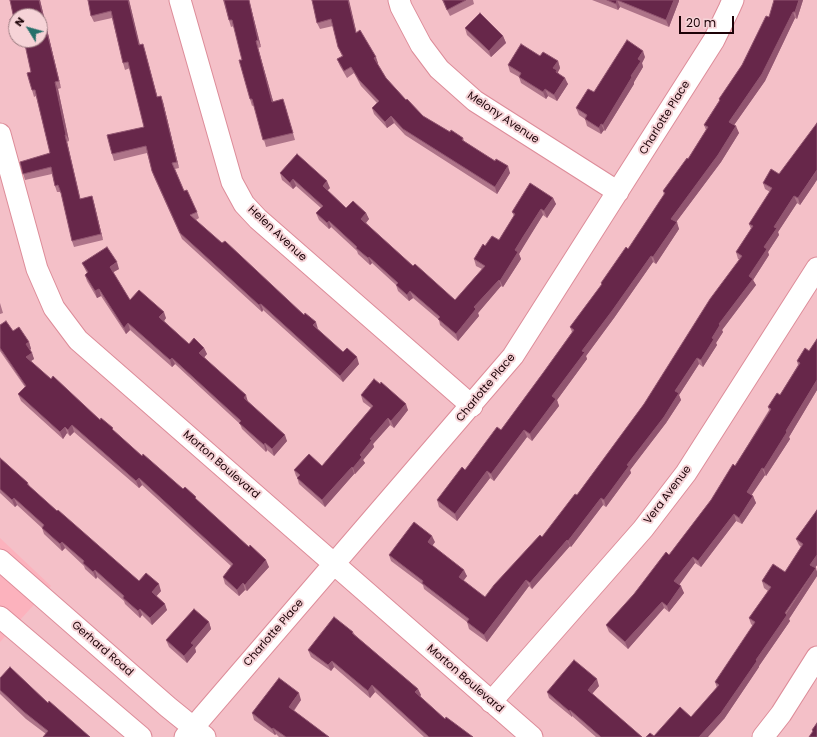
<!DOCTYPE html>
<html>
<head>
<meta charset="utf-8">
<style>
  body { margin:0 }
  #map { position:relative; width:817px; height:737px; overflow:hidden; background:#f4c0c8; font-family:Poppins,sans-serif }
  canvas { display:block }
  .north { position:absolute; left:8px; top:8px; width:40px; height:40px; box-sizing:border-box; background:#f6d3d7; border:1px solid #9f7f84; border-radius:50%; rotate:307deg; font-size:11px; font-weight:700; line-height:16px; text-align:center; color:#1c0207 }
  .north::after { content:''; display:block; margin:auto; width:14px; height:18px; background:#26706b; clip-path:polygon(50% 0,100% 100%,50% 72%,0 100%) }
  .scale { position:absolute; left:679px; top:16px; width:55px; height:18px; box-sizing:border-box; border:2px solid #1c0207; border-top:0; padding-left:5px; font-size:12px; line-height:14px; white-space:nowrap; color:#1c0207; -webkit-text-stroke:3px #f6d3d7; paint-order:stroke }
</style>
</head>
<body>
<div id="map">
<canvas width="817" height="737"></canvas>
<div class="north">N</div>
<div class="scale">20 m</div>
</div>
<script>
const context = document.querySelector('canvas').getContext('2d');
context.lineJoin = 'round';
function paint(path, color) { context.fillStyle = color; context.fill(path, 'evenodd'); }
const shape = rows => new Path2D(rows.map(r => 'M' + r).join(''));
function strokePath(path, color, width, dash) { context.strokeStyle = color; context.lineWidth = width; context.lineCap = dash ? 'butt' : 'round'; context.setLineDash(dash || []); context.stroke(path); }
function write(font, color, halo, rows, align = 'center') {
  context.font = font + ' Poppins,sans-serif'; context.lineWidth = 4; context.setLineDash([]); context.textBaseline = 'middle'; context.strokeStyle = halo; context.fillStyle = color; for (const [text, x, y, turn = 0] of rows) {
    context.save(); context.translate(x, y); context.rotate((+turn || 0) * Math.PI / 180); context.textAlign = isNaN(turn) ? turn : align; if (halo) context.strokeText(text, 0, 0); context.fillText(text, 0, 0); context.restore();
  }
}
paint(shape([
  [0,538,51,586,0,642]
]), '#fcb2bd');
const minor = shape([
  [180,0,232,182,244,204,258,219,472,406],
  [399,0,401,7,421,45,439,69,475,101,618,192],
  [0,134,37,269,54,308,78,340,532,737],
  [0,560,168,707,205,737],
  [0,617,141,737],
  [491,702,643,529,686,473,817,268],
  [185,737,513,356,714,40,729,9,733,0],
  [763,737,781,714,817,657]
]);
strokePath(minor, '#dd8c99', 23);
strokePath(minor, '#fff', 21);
paint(shape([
  [10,0,40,0,61,88,58,89,69,141,67,142,80,199,92,196,94,203,103,240,74,247,72,241,61,193,60,192,57,192,55,186,52,174,25,180,20,162,50,153,36,96,34,97,32,90,27,73,31,72,24,40,17,42,14,36,10,19,14,19],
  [16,16,40,16,40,40,16,40],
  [88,0,129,0,140,45,145,51,157,96,163,102,179,168,175,169,184,191,197,212,199,218,196,220,343,352,359,364,343,382,263,310,262,312,182,239,154,177,152,171,147,153,114,161,112,154,144,127,130,68,125,70,123,63,112,18,94,22,91,16],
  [223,0,249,0,261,47,258,48,273,101,285,105,295,140,266,147,254,105,252,106,250,99,242,60,234,26,231,27],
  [312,0,356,32,378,63,377,64,386,78,406,100,423,116,450,132,463,138,464,141,510,173,497,194,405,135,394,123,387,128,374,114,372,108,377,103,361,86,354,73,347,78,340,66,337,59,342,56,338,47,333,26,320,29,317,23],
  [442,0,473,0,474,4,450,16],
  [592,0,679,0,679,1,669,27,620,7,618,10],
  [803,0,797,19,795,18,765,81,734,125,739,133,721,162,676,222,679,229,656,264,653,262,614,318,586,356,587,359,557,400,559,406,532,441,527,437,494,481,490,478,457,521,439,507,437,500,465,470,501,430,543,373,572,332,570,327,602,284,601,283,628,249,664,195,663,191,688,159,706,130,704,125,719,101,719,99,742,65,769,17],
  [465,28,503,36,506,43,491,57,467,35],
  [540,56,558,61,560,68,558,72,558,73,568,84,557,101,548,96,546,99,521,83,519,77,510,72,508,65],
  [645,57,642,63,643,67,634,82,634,84,605,131,604,130,601,134,587,126,585,119,579,115,576,108,594,92],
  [280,173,330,188,327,190,346,208,366,213,369,219,366,223,413,266,455,300,482,269,476,266,474,259,485,246,499,240,514,216,512,212,553,198,556,204,547,218,543,215,525,243,519,254,521,259,503,287,501,286,478,313,479,316,458,341,440,325,439,320,413,298,409,301,398,291,396,285,372,263,370,265,358,254,357,251,331,227,329,229,319,220,316,213,321,208,296,186,293,189,282,180],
  [779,174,815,183,800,205,797,203,778,232,779,235,768,252,769,255,753,280,756,285,722,330,723,332,716,343,717,345,703,367,699,364,679,395,681,400,666,423,630,470,631,473,606,507,603,505,571,547,570,546,532,589,529,586,487,642,469,629,467,622,424,589,423,585,391,561,389,555,435,542,432,545,467,576,463,581,485,597,542,537,577,495,644,404,740,260,738,259,736,252,751,229,749,224,770,192,765,189,763,183],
  [82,263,119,269,113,272,130,300,166,318,164,321,189,344,204,348,207,354,204,357,287,441,274,456,267,450,266,452,242,429,240,424,175,364,172,367,130,330,126,334,101,296,97,298,87,281,85,275,87,273],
  [0,303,3,313,0,314],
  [0,325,13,331,29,342,31,349,30,350,32,353,34,359,31,361,51,379,113,430,142,456,198,501,269,567,247,591,245,590,239,596,225,584,223,577,231,566,142,485,139,488,74,432,70,436,67,433,63,439,21,401,18,394,25,387,0,351],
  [817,339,817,390,789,437,790,439,766,476,765,475,751,495,753,496,756,503,742,524,736,521,701,567,695,563,679,584,684,593,669,612,664,608,628,649,609,632,606,625,669,555,711,500,735,466,769,410,768,407,780,395,798,365,797,361,809,351],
  [361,395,408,410,394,428,390,425,373,444,374,447,363,460,365,463,355,474,354,474,325,507,299,484,297,477,296,476,294,470,322,466,371,408,363,402],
  [0,458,28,483,30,487,57,511,139,581,161,591,156,596,167,610,152,625,142,615,140,618,125,604,124,601,97,577,96,579,85,569,84,566,65,548,62,551,44,534,42,528,17,505,15,507,0,493],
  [817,510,817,565,815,568,817,572,817,576,789,619,790,621,759,666,759,667,724,719,654,736,691,717,717,688,715,682,753,626,751,624,749,618,768,591,764,588,762,581,785,572,801,547,799,545,796,539],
  [209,622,211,629,195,648,196,652,187,663,169,647,166,640],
  [353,632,355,635,418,689,421,695,420,696,445,719,473,737,424,737,375,692,370,698,334,667,331,671,311,657,308,650],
  [0,678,48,703,90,737,46,734,26,719,0,694],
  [599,686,592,694,642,737,596,737,572,716,572,717,549,698,547,692],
  [301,700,294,711,329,737,279,737,276,734,275,735,254,720,252,713]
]), '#ae7489');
paint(shape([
  [39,0,40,0,61,88,59,81],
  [128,0,129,0,141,51,139,45],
  [249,0,261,47,258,40],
  [348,0,349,0,358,39,356,33],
  [617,0,620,7,618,10,616,4],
  [674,0,679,0,679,1,669,27,666,20],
  [799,0,803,0,797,19,795,12],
  [793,12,795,18,765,81,732,128,729,122],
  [503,36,506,43,491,57,489,51],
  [256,41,258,48,275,108,272,102],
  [143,44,145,51,159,103,157,97],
  [643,51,645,57,642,63,643,67,634,82,634,84,605,131,603,125,631,76,638,59],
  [376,57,378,63,376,65,374,58],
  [558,61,560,68,558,72,559,77,553,68],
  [565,78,568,84,557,101,554,95],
  [55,82,58,89,69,141,66,135],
  [545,89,548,96,546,99,543,92],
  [161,96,163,102,179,168,177,162],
  [391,116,394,123,387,128,385,122],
  [601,124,604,130,601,134,599,128],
  [736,126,739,133,721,162,674,225,671,219],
  [65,135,67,142,82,206,80,199],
  [508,166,510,173,497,194,495,187],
  [817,170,817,180,800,205,798,198],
  [293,179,296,186,293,189,290,183],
  [327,181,330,188,325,193,323,186],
  [92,196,94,203,103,240,101,234],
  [794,196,797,203,778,232,779,235,768,252,769,255,753,280,756,285,722,330,723,332,716,343,717,345,703,367,701,360,719,324,749,276,774,227],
  [553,198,556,204,547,218,544,211],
  [541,209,543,215,519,254,521,259,503,287,500,281,515,250],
  [366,213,369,219,364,225,361,219],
  [329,221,331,227,329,229,327,223],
  [677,222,679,229,656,264,653,257],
  [651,256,653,262,614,318,586,356,587,359,557,400,559,406,532,441,530,434,552,396,582,351],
  [369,257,372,263,370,265,368,258],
  [117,262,119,269,112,273,110,267],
  [499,280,501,286,478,313,479,316,458,341,456,334,474,307],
  [99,289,101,296,97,298,95,291],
  [410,291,413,298,409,301,407,295],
  [261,304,263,310,262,312,259,305],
  [164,312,166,318,162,324,159,317],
  [316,322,318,329,313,325],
  [128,323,130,330,126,334,124,328],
  [29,342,31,349,28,351,26,344],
  [204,348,207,354,202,360,199,353],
  [32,353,34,359,28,363,26,357],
  [357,357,359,364,343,382,340,376],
  [172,358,175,364,172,367,170,360],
  [697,358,699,364,679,395,681,400,666,423,630,470,631,473,606,507,604,500],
  [817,380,817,390,789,437,790,439,766,476,764,469,786,431],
  [246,395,248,402,244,398],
  [406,404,408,410,394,428,391,421],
  [388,418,390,425,373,444,374,447,363,460,365,463,355,474,353,468,360,455,370,439],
  [72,425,74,432,70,436,68,430],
  [65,427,67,433,63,439,60,432],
  [524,430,527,437,494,481,491,474],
  [285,435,287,441,274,456,272,449],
  [265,443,267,450,266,452,264,445],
  [352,467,354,474,325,507,322,500],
  [762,468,765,475,749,499,747,492],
  [487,471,490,478,457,521,455,514],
  [139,478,142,485,139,488,136,481],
  [753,496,756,503,742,524,739,518],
  [14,498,17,505,15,507,12,500],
  [601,498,603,505,571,547,568,541],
  [734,514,736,521,701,567,698,561],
  [432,536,435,542,430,549,428,542],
  [567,540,570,546,532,589,530,583],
  [62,542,65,548,62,551,60,544],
  [817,555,817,565,813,571,810,565],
  [693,557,695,563,677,588,674,581],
  [266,560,269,567,247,591,245,585],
  [816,568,817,572,817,576,789,619,790,621,759,666,759,667,724,719,708,737,699,737,756,660],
  [95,570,97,577,96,579,93,572],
  [464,570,467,576,461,584,459,577],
  [526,580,529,586,487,642,484,635],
  [243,583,245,590,239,596,237,590],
  [159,584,161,591,154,599,152,592],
  [681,586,684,593,669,612,667,606],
  [662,602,664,608,628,649,625,642],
  [165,604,167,610,152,625,150,618],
  [140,609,142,615,140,618,138,611],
  [209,622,211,629,195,648,196,652,187,663,184,656,191,643],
  [332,661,334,667,331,671,328,665],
  [597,679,599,686,590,696,588,690],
  [372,685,375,692,370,698,368,691],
  [418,689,421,695,418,699,415,692],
  [299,693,301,700,291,714,289,707],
  [570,710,572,716,572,717,569,711],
  [273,728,276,734,275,735,272,729]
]), '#915570');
const building = shape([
  [10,0,39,0,59,81,55,82,66,135,65,135,80,199,92,196,101,234,72,241,61,193,58,185,55,186,51,167,23,174,20,162,50,153,35,90,32,90,27,73,31,72,24,40,40,40,40,16,16,16,16,35,14,36,10,19,14,19,10,0],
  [88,0,128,0,139,45,143,44,157,97,161,96,177,162,172,163,184,191,187,190,197,212,190,215,222,243,225,241,304,315,305,313,316,322,313,325,343,352,347,348,357,357,340,376,261,304,259,305,180,233,152,171,146,146,112,154,107,135,144,127,128,62,123,63,111,11,91,16,88,0],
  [224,0,249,0,258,40,256,41,272,102,283,99,293,133,263,140,252,99,250,99,239,60,242,60,232,20,229,20,224,0],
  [312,0,348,0,356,33,360,30,376,57,374,58,386,78,406,100,407,99,423,116,450,132,451,130,463,138,462,140,495,161,496,159,508,166,495,187,403,129,391,116,385,122,372,108,379,101,359,80,351,67,344,71,337,59,343,56,338,47,331,19,317,23,312,0],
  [443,0,466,0,447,10,443,0],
  [607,0,674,0,666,20,617,0,616,4,607,0],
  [774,0,799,0,795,12,793,12,762,74,729,122,736,126,718,155,671,219,677,222,653,257,651,256,612,311,582,351,585,352,552,396,556,399,530,434,524,430,491,474,487,471,455,514,437,500,462,467,465,470,497,427,501,430,543,373,574,330,570,327,602,284,601,283,626,247,628,249,665,193,663,191,687,158,688,159,708,127,704,125,720,100,719,99,742,65,766,16,769,17,774,0],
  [480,13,503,36,489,51,465,28,480,13],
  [627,40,643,51,638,59,641,61,631,76,632,77,603,125,601,124,599,128,585,119,587,115,576,108,588,89,594,92,627,40],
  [521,44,540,56,543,52,558,61,553,68,557,70,556,72,565,78,554,95,545,89,543,92,519,77,521,73,508,65,521,44],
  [817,123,817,170,798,198,794,196,774,227,777,228,764,247,767,249,749,276,753,279,719,324,720,325,712,338,714,339,701,360,697,358,675,391,679,393,664,417,627,465,629,466,604,500,601,498,568,541,567,540,530,583,526,580,484,635,467,622,469,619,422,583,423,581,389,555,414,522,432,536,428,542,464,570,459,577,485,597,494,585,540,535,542,537,575,494,577,495,644,404,710,299,742,256,736,252,753,226,749,224,772,188,763,183,771,169,779,174,817,123],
  [297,154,327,181,323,186,346,208,353,201,366,213,361,219,413,266,415,264,455,300,485,266,474,259,483,244,485,246,492,236,499,240,515,214,512,212,530,183,553,198,544,211,541,209,523,237,515,250,518,252,500,281,499,280,474,307,476,309,456,334,438,319,440,317,410,291,407,295,396,285,398,283,369,257,368,258,356,248,357,247,329,221,327,223,316,213,323,206,293,179,290,183,280,173,297,154],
  [107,247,117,262,110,267,130,300,139,290,164,312,159,317,189,344,194,338,204,348,199,353,246,395,244,398,285,435,272,449,265,443,264,445,239,423,241,421,172,358,170,360,128,323,124,328,99,289,95,291,85,275,88,272,82,263,107,247],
  [6,321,13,331,19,327,29,342,26,344,32,353,26,357,51,379,53,376,100,420,101,418,113,428,112,429,142,456,143,454,183,489,185,487,196,497,195,498,249,547,250,545,266,560,245,585,243,583,237,590,223,577,233,564,139,478,136,481,72,425,68,430,65,427,60,432,18,394,26,386,0,348,0,325,6,321],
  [817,339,817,380,786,431,787,432,764,469,762,468,747,492,753,496,739,518,734,514,698,561,693,557,674,581,681,586,667,606,662,602,625,642,606,625,634,594,666,552,669,555,711,500,733,464,735,466,771,409,768,407,777,393,780,395,800,363,797,361,805,348,809,351,817,339],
  [374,379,380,384,381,382,406,404,391,421,388,418,370,439,372,440,360,455,362,457,353,468,352,467,322,500,297,478,300,475,294,470,309,454,322,466,373,406,361,395,374,379],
  [0,458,28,483,27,484,57,511,58,510,139,581,146,573,159,584,152,592,165,604,150,618,140,609,138,611,123,598,124,596,95,570,93,572,83,563,84,561,62,542,60,544,42,528,44,525,14,498,12,500,0,489,0,458],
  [817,510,817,555,810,565,816,568,785,613,787,615,756,660,757,661,721,713,699,737,646,737,650,733,654,736,680,707,691,717,719,685,715,682,755,622,749,618,771,587,762,581,773,564,785,572,803,544,796,539,817,510],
  [194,609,209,622,191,643,194,645,184,656,166,640,194,609],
  [334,617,353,632,352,633,418,689,415,692,445,719,446,717,473,737,429,737,372,685,368,691,332,661,328,665,308,650,334,617],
  [574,660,597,679,588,690,642,737,601,737,570,710,569,711,547,692,574,660],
  [10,667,48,703,49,701,90,737,43,737,48,731,24,712,0,690,0,678,10,667],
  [279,678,299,693,289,707,329,737,286,737,273,728,272,729,252,713,279,678],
  [817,723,817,737,809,737,813,731,812,730,817,723]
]);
paint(building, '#67274a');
strokePath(building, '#915570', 1);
write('11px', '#1c0207', '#f6d3d7', [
  ["Melony Avenue",503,118,34],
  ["Charlotte Place",665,118,-58],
  ["Helen Avenue",277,234,43],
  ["Charlotte Place",486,388,-50],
  ["Morton Boulevard",221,465,41],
  ["Vera Avenue",668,495,-53],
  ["Charlotte Place",274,633,-49],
  ["Gerhard Road",102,649,41],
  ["Morton Boulevard",465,679,41]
]);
</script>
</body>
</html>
